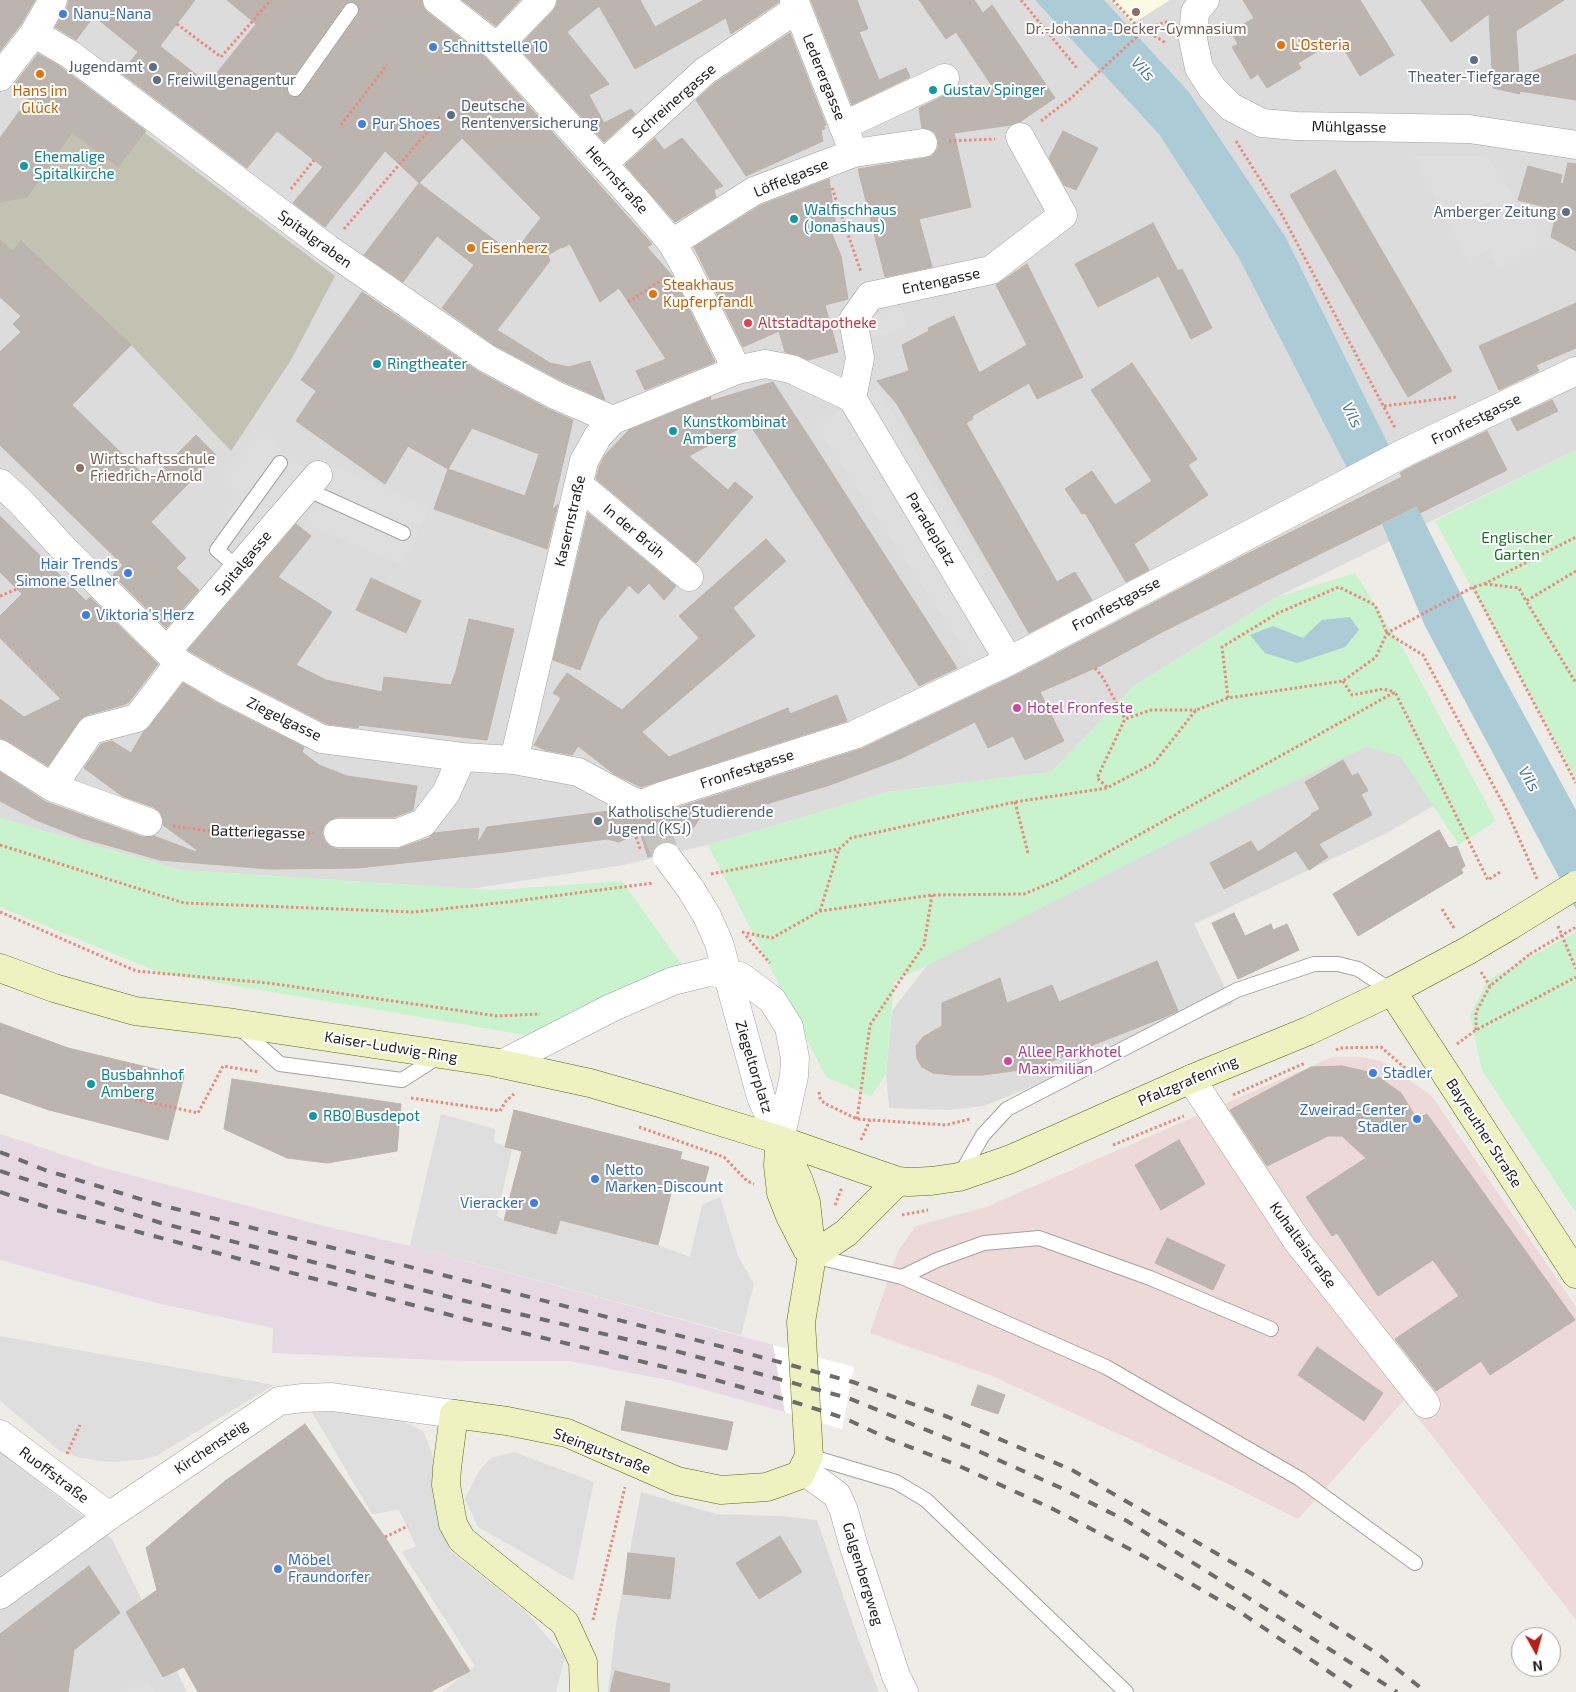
<!DOCTYPE html>
<html>
<head>
<meta charset="utf-8">
<style>
  body { margin:0 }
  #map { position:relative; width:1576px; height:1692px; overflow:hidden; background:#eeece6; font-family:"Exo 2",sans-serif }
  canvas { display:block }
  .north { position:absolute; left:1511px; top:1627px; width:50px; height:50px; box-sizing:border-box; background:#fff; border:1px solid #a5a5a5; border-radius:50%; rotate:173deg; font-size:14px; font-weight:700; line-height:20px; text-align:center; color:#1e1e1e }
  .north::after { content:''; display:block; margin:auto; width:18px; height:22px; background:#b51d18; clip-path:polygon(50% 0,100% 100%,50% 72%,0 100%) }
</style>
</head>
<body>
<div id="map">
<canvas width="1576" height="1692"></canvas>
<div class="north">N</div>
</div>
<script>
const context = document.querySelector('canvas').getContext('2d');
context.lineJoin = 'round';
function paint(path, color) { context.fillStyle = color; context.fill(path, 'evenodd'); }
const shape = rows => new Path2D(rows.map(r => 'M' + r).join(''));
function strokePath(path, color, width, dash) { context.strokeStyle = color; context.lineWidth = width; context.lineCap = dash ? 'butt' : 'round'; context.setLineDash(dash || []); context.stroke(path); }
function write(font, color, halo, rows, align = 'center') {
  context.font = font + ' "Exo 2",sans-serif'; context.lineWidth = 4; context.setLineDash([]); context.textBaseline = 'middle'; context.strokeStyle = halo; context.fillStyle = color; for (const [text, x, y, turn = 0] of rows) {
    context.save(); context.translate(x, y); context.rotate((+turn || 0) * Math.PI / 180); context.textAlign = isNaN(turn) ? turn : align; if (halo) context.strokeText(text, 0, 0); context.fillText(text, 0, 0); context.restore();
  }
}
paint(shape([
  [0,0,1576,0,1576,450,1275,598,1134,686,1051,772,887,792,708,845,623,865,471,889,181,870,0,818],
  [1383,710,1440,802,1385,834,1194,924,1233,1004,984,1106,948,1110,889,1108,886,1074,892,1011,942,946],
  [0,1452,112,1539,187,1692,0,1692],
  [641,1492,716,1514,781,1516,817,1520,857,1636,879,1692,608,1692,616,1624]
]), '#dcdcdc');
paint(shape([
  [1333,1057,1361,1057,1381,1061,1431,1095,1576,1307,1576,1620,1404,1400,1298,1519,1228,1484,992,1376,870,1333,898,1251,916,1226,986,1207]
]), '#edd9d7');
paint(shape([
  [0,1134,100,1167,320,1225,410,1246,773,1345,785,1412,673,1381,569,1361,461,1361,272,1353,273,1328,161,1304,0,1260]
]), '#e6d9e3');
paint(shape([
  [1111,0,1170,0,1132,24]
]), '#fafbe2');
paint(shape([
  [72,132,118,167,145,133,335,276,291,360,231,451,131,345,22,240,13,251,0,240,0,194]
]), '#c1c2b2');
paint(shape([
  [1576,450,1576,778,1435,521],
  [1355,573,1405,652,1496,821,1459,845,1400,756,1366,747,1257,799,894,982,886,1074,871,1096,826,1077,708,845,887,792,1051,772,1134,686,1275,598],
  [0,818,181,870,495,890,622,881,682,965,537,1037,161,973,0,907],
  [1576,932,1576,1213,1482,1070,1470,1015,1488,980]
]), '#c8f3cd');
paint(shape([
  [1412,156,1487,156,1515,199,1548,241,1498,269,1489,249,1468,261],
  [901,307,907,326,863,341,857,322],
  [878,388,986,568,977,586,1004,642,972,660,815,425],
  [263,435,308,470,254,542,224,517,241,496,221,479],
  [333,464,430,509,403,565,305,523],
  [441,1114,495,1129,494,1142,512,1149,497,1216,504,1220,556,1234,560,1220,658,1245,690,1257,702,1205,720,1197,738,1256,754,1284,741,1335,410,1246],
  [0,1336,274,1385,156,1456,139,1460,108,1462,81,1458,60,1451,0,1401],
  [310,1409,392,1416,423,1431,432,1453,437,1502,450,1551,525,1611,565,1657,556,1692,442,1692,475,1666,402,1552,416,1546,399,1510,372,1514],
  [514,1452,594,1482,573,1581,478,1527,465,1499,479,1471,491,1458],
  [147,1677,155,1692,119,1692]
]), '#dedede');
paint(shape([
  [1035,0,1104,0,1188,91,1285,236,1389,446,1347,468,1239,258,1159,134],
  [1417,507,1491,654,1576,810,1576,909,1425,626,1382,524],
  [1350,617,1359,630,1345,647,1297,663,1265,653,1250,635,1273,626,1303,638,1322,620]
]), '#abcbd7');
paint(shape([
  [773,1345,854,1367,842,1429,785,1412]
]), '#fff');
const building = shape([
  [0,0,35,0,21,24,0,51,0,0],
  [69,0,195,0,160,46,208,84,256,24,227,0,422,0,423,6,427,12,486,58,652,244,647,247,674,278,715,362,645,390,636,371,666,359,619,288,600,302,570,244,562,248,562,247,548,255,550,261,497,330,550,363,569,367,590,361,605,400,562,381,494,345,442,308,474,265,437,236,403,282,364,255,419,183,385,151,325,227,293,203,323,167,277,131,247,168,121,73,138,52,94,16,76,40,55,27,67,8,69,0],
  [352,1,359,7,358,15,302,94,298,97,290,96,287,92,288,84,344,5,348,2,352,1],
  [462,138,541,218,513,254,419,183,462,138],
  [462,0,520,0,496,26,462,0],
  [557,0,640,0,655,27,704,0,779,0,779,2,731,34,726,18,635,69,599,6,567,32,609,84,589,95,604,123,631,109,635,114,604,142,518,47,553,11,557,4,557,0],
  [811,0,857,0,868,29,859,32,879,80,906,68,910,77,852,105,811,0],
  [919,0,974,0,983,13,992,5,1055,98,1021,121,1011,125,954,133,971,207,919,219,932,267,885,277,858,169,925,158,932,156,938,148,938,140,935,133,929,129,922,128,919,108,953,91,992,86,956,32,946,39,919,0],
  [1243,0,1360,0,1394,55,1360,76,1338,39,1298,63,1301,68,1267,88,1258,74,1251,79,1232,47,1238,44,1231,32,1254,18,1243,0],
  [1421,0,1564,0,1516,31,1519,77,1576,54,1576,100,1519,91,1520,94,1493,88,1489,14,1451,42,1421,0],
  [790,33,826,125,824,126,825,129,821,130,823,141,746,176,696,100,715,83,790,33],
  [38,54,58,65,146,131,118,167,72,132,27,197,0,202,0,138,29,98,13,86,38,54],
  [1063,131,1098,148,1076,190,1064,185,1049,158,1063,131],
  [655,138,664,150,682,138,723,186,714,190,716,197,675,222,625,165,655,138],
  [1568,163,1576,164,1576,251,1551,237,1557,210,1518,200,1528,166,1562,175,1560,183,1563,184,1568,163],
  [1335,170,1452,371,1408,397,1290,195,1335,170],
  [829,179,836,227,830,229,841,256,848,299,825,305,838,352,808,360,797,355,785,352,779,331,743,347,694,247,761,205,829,179],
  [1153,223,1178,271,1182,269,1212,328,1191,339,1159,276,1098,307,1075,264,1153,223],
  [0,240,13,251,21,240,131,345,72,405,150,481,196,435,216,455,151,522,186,558,176,568,199,590,166,628,113,575,123,565,0,445,0,352,21,332,13,324,21,316,0,297,0,240],
  [1027,264,1083,377,1037,399,1029,383,972,416,973,419,966,423,1057,582,1075,572,1092,600,1029,633,897,404,877,381,909,371,902,345,929,331,928,328,954,316,979,373,1027,345,996,285,1027,264],
  [362,292,479,372,548,409,573,420,552,510,558,504,547,549,434,509,448,469,408,446,385,484,296,421,316,391,301,380,362,292],
  [472,428,539,454,525,496,448,469,472,428],
  [1576,303,1576,348,1536,365,1539,371,1499,390,1479,346,1576,303],
  [1132,363,1197,459,1188,465,1208,495,1134,544,1149,570,1126,582,1085,513,1082,514,1065,489,1092,471,1115,505,1152,481,1091,390,1132,363],
  [773,382,807,434,957,668,919,686,749,423,689,456,728,490,735,482,753,497,696,563,596,479,599,467,605,455,629,430,711,397,710,401,773,382],
  [1552,400,1558,411,1517,431,1511,419,1552,400],
  [1487,431,1507,470,1420,513,1417,506,1162,632,1100,666,1040,692,1064,741,1025,760,1013,736,988,748,975,722,902,758,830,785,753,808,701,816,694,827,670,830,674,843,666,841,658,844,653,850,652,856,648,857,640,832,619,842,607,839,505,852,358,868,270,869,160,860,82,838,36,820,0,801,0,772,46,802,143,837,154,836,196,852,197,850,163,825,163,819,160,812,153,807,122,796,84,768,101,744,112,741,131,753,144,731,149,727,183,683,215,702,304,747,302,752,319,765,347,776,417,786,413,810,394,817,338,817,330,820,324,826,322,833,325,841,331,847,338,849,397,849,429,838,434,833,479,828,477,844,487,827,617,810,638,819,646,819,667,811,861,749,1016,675,1243,556,1402,477,1400,473,1415,465,1487,431],
  [588,513,676,586,664,600,649,583,638,594,629,585,599,621,580,670,553,660,588,513],
  [0,516,86,601,90,597,158,664,129,702,123,705,87,715,79,721,48,766,8,741,0,738,0,699,24,717,61,699,0,638,0,616,22,594,0,572,0,516],
  [296,524,311,536,278,577,332,612,296,665,326,680,382,692,384,677,451,685,457,668,469,619,514,629,487,740,359,725,358,728,327,724,229,674,188,650,296,524],
  [766,539,786,561,733,608,755,636,642,732,669,757,788,708,790,714,837,695,847,721,641,787,614,774,578,746,572,755,545,750,534,745,561,698,553,693,567,673,622,710,699,638,679,616,766,539],
  [371,578,421,601,406,633,356,610,371,578],
  [1343,760,1352,776,1358,773,1368,791,1361,794,1372,815,1319,844,1328,857,1309,870,1296,851,1224,889,1210,863,1251,841,1258,852,1312,815,1311,814,1320,809,1305,782,1343,760],
  [1439,830,1449,848,1457,846,1465,866,1461,869,1463,873,1358,936,1333,894,1439,830],
  [1234,913,1245,936,1271,924,1273,930,1287,924,1299,950,1238,979,1212,923,1234,913],
  [1157,961,1178,1011,1167,1016,1034,1068,983,1075,952,1075,933,1073,922,1067,917,1059,916,1046,923,1037,942,1026,942,1003,1000,978,1007,1003,1052,985,1059,1002,1157,961],
  [0,1023,68,1048,184,1076,168,1140,49,1110,0,1093,0,1023],
  [1342,1066,1373,1073,1401,1093,1417,1119,1427,1114,1575,1320,1490,1375,1481,1361,1436,1391,1395,1339,1459,1296,1433,1260,1378,1296,1337,1233,1332,1236,1306,1197,1366,1158,1342,1136,1328,1136,1267,1166,1230,1110,1311,1067,1342,1066],
  [232,1079,401,1104,397,1151,327,1163,287,1158,224,1129,232,1079],
  [514,1110,682,1152,680,1159,709,1167,704,1185,695,1183,693,1190,673,1185,658,1245,560,1220,556,1234,504,1220,522,1151,505,1147,514,1110],
  [1179,1140,1205,1184,1161,1210,1135,1165,1179,1140],
  [1167,1238,1225,1265,1213,1290,1155,1263,1167,1238],
  [1317,1347,1383,1393,1364,1421,1298,1375,1317,1347],
  [978,1385,1005,1395,998,1414,971,1405,978,1385],
  [626,1401,733,1422,727,1450,621,1430,626,1401],
  [305,1424,385,1537,470,1671,430,1692,198,1692,184,1667,163,1677,126,1612,157,1590,146,1548,225,1481,305,1424],
  [780,1536,802,1572,759,1599,736,1563,780,1536],
  [628,1553,675,1558,670,1599,623,1594,628,1553],
  [89,1566,120,1613,74,1650,68,1692,0,1692,0,1634,89,1566],
  [615,1671,670,1684,669,1692,610,1692,615,1671]
]);
paint(building, '#bbb4af');
strokePath(building, '#beb3aa', 1);
strokePath(shape([
  [653,824,665,852]
]), '#c4c3be', 28, [28, 14]);
const lane = shape([
  [295,89,351,10],
  [306,489,403,533],
  [238,568,217,550,280,463],
  [240,1028,280,1064,402,1080,441,1055],
  [960,1175,983,1135,1007,1109,1237,990,1314,964,1338,964,1358,969,1392,991],
  [813,1256,902,1277,1106,1367,1300,1479,1415,1563],
  [902,1277,937,1260,984,1243,1039,1238,1150,1278,1271,1329],
  [809,1456,896,1482,926,1500,1126,1692]
]);
const street = shape([
  [437,0,497,47,640,205,672,243,685,266,737,370],
  [794,0,854,153],
  [1205,0,1195,12,1193,39,1199,68,1212,88,1231,107,1262,123,1296,126,1469,129,1576,145],
  [34,33,71,55,327,248,486,358,555,395,613,420],
  [497,47,542,0],
  [0,77,34,33,53,0],
  [843,126,945,78],
  [603,164,705,71,797,9],
  [672,243,754,191,854,153,923,143],
  [852,398,860,358,853,320,870,296,991,270,1063,215,1020,137],
  [0,483,20,501,61,546,179,663,222,688,322,739,462,757,514,760,578,772,632,801,642,804],
  [579,485,689,577],
  [167,651,318,475],
  [0,754,52,787,148,822],
  [514,760,584,461,598,436,613,420,737,370,765,364,791,369,852,398,1009,661],
  [52,787,91,730,137,718,179,663],
  [642,804,662,796,854,735,1009,661,1408,451,1576,371],
  [338,833,397,833,423,823,446,793,462,757],
  [707,916,719,943,761,1097,780,1140],
  [502,1064,611,1008,673,981,710,972,740,976,772,1000,789,1027,795,1058,794,1076,780,1140],
  [1191,1079,1298,1242,1426,1404],
  [0,1434,109,1516],
  [803,1470,837,1495,844,1511,854,1547,896,1676,904,1692],
  [0,1595,109,1516,279,1401,303,1398,332,1397,454,1414]
]);
const secondary = shape([
  [0,968,54,988,135,1011,234,1023,493,1062,590,1083,663,1104,780,1140,863,1169,898,1181,909,1182,931,1181,959,1177,1011,1159,1191,1079,1308,1031,1392,991,1467,951,1511,925],
  [1392,991,1576,1274],
  [779,1148,778,1166,781,1193,790,1216,807,1249],
  [812,1256,846,1233,898,1181],
  [584,1692,583,1662,565,1623,462,1540,453,1524,446,1485,447,1468,454,1414,507,1421,567,1433,677,1481,721,1490,767,1487,800,1475,809,1456,801,1322,812,1256,806,1202,799,1181,780,1140]
]);
strokePath(lane, '#a2a2a2', 16);
strokePath(street, '#a2a2a2', 29);
strokePath(secondary, '#5d6912', 29);
strokePath(shape([
  [1021,0,1077,68],
  [1113,0,1135,24,1166,43],
  [177,24,221,57,271,0],
  [1041,121,1071,98,1145,29,1169,21],
  [341,125,387,65],
  [949,141,995,139],
  [1236,141,1281,213,1395,428],
  [832,188,861,272],
  [291,189,314,160],
  [344,229,441,116],
  [628,302,663,279],
  [1384,406,1457,397],
  [1576,571,1526,601,1576,683],
  [1485,584,1519,588,1526,601],
  [1473,587,1576,783],
  [0,596,17,589],
  [1095,668,1103,678,1125,719],
  [1343,681,1352,695,1383,689,1395,692],
  [1228,698,1222,647,1278,613,1339,587,1375,605,1387,633,1423,655,1507,811,1537,879],
  [1107,787,1097,778,1125,719,1151,710,1196,710],
  [1015,802,1028,853],
  [675,825,678,834],
  [173,826,224,833,314,833],
  [636,837,641,851],
  [0,845,184,903,414,912,508,902,653,883],
  [711,874,839,849,851,838,1015,802,1107,788,1154,763,1196,710,1228,698,1343,681,1376,657,1387,633,1473,587,1484,584,1576,537],
  [1442,909,1454,928],
  [820,911,839,849],
  [0,912,136,971,268,983,497,1016,540,1014],
  [1558,926,1576,969],
  [742,932,772,938,820,911,932,895,1024,894,1058,880,1395,692,1488,880,1500,872],
  [746,936,770,963],
  [1481,972,1490,986],
  [1476,1030,1476,1012,1490,986,1530,954],
  [1457,1044,1476,1030,1576,977],
  [1336,1050,1340,1048,1381,1047,1413,1075],
  [819,1092,820,1098,824,1103,857,1119,946,1125,970,1119],
  [1233,1095,1305,1063],
  [411,1098,500,1111,506,1101,514,1094],
  [135,1099,198,1113,223,1066,259,1072],
  [857,1119,870,1025,924,945,932,895],
  [639,1127,724,1157,747,1181,754,1184],
  [861,1140,870,1120],
  [1113,1145,1184,1116],
  [835,1205,842,1187],
  [902,1215,928,1210],
  [67,1454,80,1425],
  [385,1537,408,1526],
  [593,1620,625,1487]
]), '#e98b7c', 3, [2.5, 2.5]);
strokePath(lane, '#fff', 14);
strokePath(street, '#fff', 28);
strokePath(secondary, '#eef2c0', 28);
strokePath(shape([
  [0,1152,45,1170,160,1205,479,1284,731,1349,853,1382,948,1417,1072,1470,1254,1575,1378,1654,1426,1692],
  [0,1171,161,1223,473,1303,672,1350,848,1398,976,1450,1059,1487,1127,1521,1397,1692],
  [0,1192,56,1210,469,1320,702,1376,794,1402,844,1418,889,1439,957,1465,1053,1509,1145,1557,1240,1612,1359,1692]
]), '#6c6c6c', 4, [10, 10]);
const streetBridge = shape([
  [667,857,690,888,707,916]
]);
const secondaryBridge = shape([
  [1511,925,1576,885]
]);
strokePath(streetBridge, '#a2a2a2', 29, []);
strokePath(secondaryBridge, '#5d6912', 29, []);
strokePath(shape([
  [1530,954,1576,927]
]), '#e98b7c', 3, [2.5, 2.5]);
strokePath(streetBridge, '#fff', 28);
strokePath(secondaryBridge, '#eef2c0', 28);
for (const [x, y, r, color] of [
  [1136,12,5,"#8d6e63"],
  [63,14,5,"#3f7fe0"],
  [1281,45,5,"#e8710a"],
  [433,47,5,"#3f7fe0"],
  [1474,60,5,"#5c6f8a"],
  [153,67,5,"#5c6f8a"],
  [40,74,5,"#e8710a"],
  [157,80,5,"#5c6f8a"],
  [933,90,5,"#0f9aa8"],
  [451,115,5,"#5c6f8a"],
  [362,124,5,"#3f7fe0"],
  [24,166,5,"#0f9aa8"],
  [1566,212,5,"#5c6f8a"],
  [794,219,5,"#0f9aa8"],
  [471,248,5,"#e8710a"],
  [653,294,5,"#e8710a"],
  [748,323,5,"#e0444e"],
  [377,364,5,"#0f9aa8"],
  [673,431,5,"#0f9aa8"],
  [80,468,5,"#8d6e63"],
  [128,573,5,"#3f7fe0"],
  [86,615,5,"#3f7fe0"],
  [1017,708,5,"#d1479c"],
  [598,821,5,"#5c6f8a"],
  [1008,1061,5,"#d1479c"],
  [1373,1073,5,"#3f7fe0"],
  [91,1084,5,"#0f9aa8"],
  [313,1116,5,"#0f9aa8"],
  [1417,1119,5,"#3f7fe0"],
  [595,1179,5,"#3f7fe0"],
  [534,1203,5,"#3f7fe0"],
  [278,1569,5,"#3f7fe0"]
]) { const dot = new Path2D(); dot.arc(x, y, r, 0, 2 * Math.PI); context.fillStyle = color; context.fill(dot); strokePath(dot, '#fff', 2); }
write('15px', '#366cbe', '#fff', [
  ["Nanu-Nana",73,14],
  ["Schnittstelle 10",443,47],
  ["Pur Shoes",372,124],
  ["Hair Trends",118,564,"right"],
  ["Simone Sellner",118,581,"right"],
  ["Viktoria's Herz",96,615],
  ["Stadler",1383,1073],
  ["Zweirad-Center",1407,1110,"right"],
  ["Stadler",1407,1127,"right"],
  ["Netto",605,1170],
  ["Marken-Discount",605,1187],
  ["Vieracker",524,1203,"right"],
  ["Möbel",288,1560],
  ["Fraundorfer",288,1577]
], 'left');
write('15px', '#785e54', '#fff', [
  ["Dr.-Johanna-Decker-Gymnasium",1136,29],
  ["Wirtschaftsschule",90,459,"left"],
  ["Friedrich-Arnold",90,476,"left"]
]);
write('15px', '#c56008', '#fff', [
  ["L'Osteria",1291,45],
  ["Hans im",40,91,"center"],
  ["Glück",40,108,"center"],
  ["Eisenherz",481,248],
  ["Steakhaus",663,285],
  ["Kupferpfandl",663,302]
], 'left');
write('15px', '#4e5e75', '#fff', [
  ["Jugendamt",143,67,"right"],
  ["Theater-Tiefgarage",1474,77,"center"],
  ["Freiwillgenagentur",167,80],
  ["Deutsche",461,106],
  ["Rentenversicherung",461,123],
  ["Amberger Zeitung",1556,212,"right"],
  ["Katholische Studierende",608,812],
  ["Jugend (KSJ)",608,829]
], 'left');
write('15px', '#1e1e1e', '#fff', [
  ["Lederergasse",824,77,68],
  ["Schreinergasse",674,101,-41],
  ["Mühlgasse",1349,127,1],
  ["Löffelgasse",791,178,-22],
  ["Herrnstraße",617,180,48],
  ["Spitalgraben",315,239,36],
  ["Entengasse",941,281,-12],
  ["Fronfestgasse",1476,419,-26],
  ["Kasernstraße",570,521,-77],
  ["Paradeplatz",931,529,59],
  ["In der Brüh",634,531,40],
  ["Spitalgasse",243,563,-50],
  ["Fronfestgasse",1116,604,-28],
  ["Ziegelgasse",284,719,26],
  ["Fronfestgasse",747,769,-18],
  ["Batteriegasse",258,832,2],
  ["Kaiser-Ludwig-Ring",391,1047,9],
  ["Ziegeltorplatz",754,1067,73],
  ["Pfalzgrafenring",1188,1081,-23],
  ["Bayreuther Straße",1484,1133,57],
  ["Kuhaltaistraße",1303,1245,54],
  ["Kirchensteig",211,1447,-34],
  ["Steingutstraße",602,1451,21],
  ["Ruoffstraße",54,1475,37],
  ["Galgenbergweg",863,1574,73]
]);
write('15px', '#0d838f', '#fff', [
  ["Gustav Spinger",943,90],
  ["Ehemalige",34,157],
  ["Spitalkirche",34,174],
  ["Walfischhaus",804,210],
  ["(Jonashaus)",804,227],
  ["Ringtheater",387,364],
  ["Kunstkombinat",683,422],
  ["Amberg",683,439],
  ["Busbahnhof",101,1075],
  ["Amberg",101,1092],
  ["RBO Busdepot",323,1116]
], 'left');
write('15px', '#be3a42', '#fff', [
  ["Altstadtapotheke",758,323]
], 'left');
write('15px', '#197023', '#fff', [
  ["Englischer",1517,538],
  ["Garten",1517,555]
]);
write('15px', '#b23c85', '#fff', [
  ["Hotel Fronfeste",1027,708],
  ["Allee Parkhotel",1018,1052],
  ["Maximilian",1018,1069]
], 'left');
write('italic 16px', '#53759c', '#fff', [
  ["Vils",1143,69,47],
  ["Vils",1352,415,64],
  ["Vils",1529,779,60]
]);
</script>
</body>
</html>
